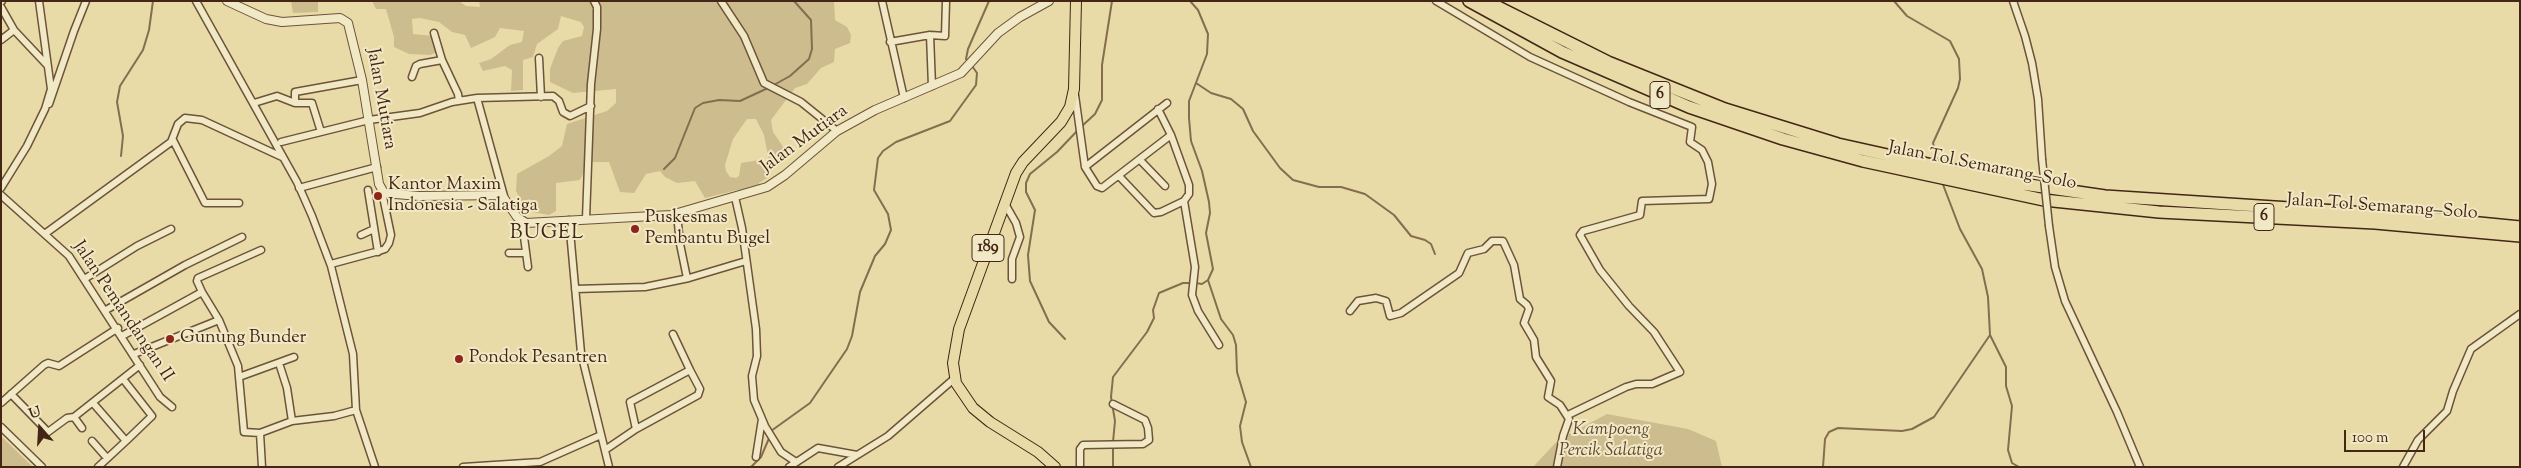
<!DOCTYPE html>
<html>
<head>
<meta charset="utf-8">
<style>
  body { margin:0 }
  #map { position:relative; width:2521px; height:468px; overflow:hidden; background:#e9dba7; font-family:"Sorts Mill Goudy",serif }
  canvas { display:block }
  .frame { position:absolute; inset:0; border:2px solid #432616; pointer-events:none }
  .north { position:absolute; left:15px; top:403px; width:50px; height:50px; -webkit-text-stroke:4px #f1e8c6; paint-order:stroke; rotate:341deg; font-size:14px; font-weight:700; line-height:20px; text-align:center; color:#432616 }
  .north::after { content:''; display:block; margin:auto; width:18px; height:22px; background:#432616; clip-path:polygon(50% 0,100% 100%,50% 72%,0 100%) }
  .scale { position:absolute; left:2344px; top:430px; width:81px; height:22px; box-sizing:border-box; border:2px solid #432616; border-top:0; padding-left:6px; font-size:15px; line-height:18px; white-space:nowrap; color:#432616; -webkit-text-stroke:4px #f1e8c6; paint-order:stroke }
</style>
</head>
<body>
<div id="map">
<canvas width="2521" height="468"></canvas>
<div class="frame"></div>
<div class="north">U</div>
<div class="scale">100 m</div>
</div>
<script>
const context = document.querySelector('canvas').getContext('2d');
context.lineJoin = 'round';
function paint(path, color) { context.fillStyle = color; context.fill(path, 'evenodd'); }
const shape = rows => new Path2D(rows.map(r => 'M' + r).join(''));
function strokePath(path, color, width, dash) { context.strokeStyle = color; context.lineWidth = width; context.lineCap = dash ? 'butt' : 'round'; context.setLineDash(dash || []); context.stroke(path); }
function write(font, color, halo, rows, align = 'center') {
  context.font = font + ' "Sorts Mill Goudy",serif'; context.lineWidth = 4; context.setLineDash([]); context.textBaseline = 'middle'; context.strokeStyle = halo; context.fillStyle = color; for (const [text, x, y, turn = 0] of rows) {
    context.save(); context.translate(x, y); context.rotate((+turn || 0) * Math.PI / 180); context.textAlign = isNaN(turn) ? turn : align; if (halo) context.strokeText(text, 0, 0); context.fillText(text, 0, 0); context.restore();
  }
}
paint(shape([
  [291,1,318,1,318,12,293,13],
  [372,1,459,1,466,6,480,7,479,1,834,1,835,20,847,27,851,35,850,43,835,49,834,62,821,68,807,84,795,88,771,120,773,132,786,151,786,156,781,164,777,166,769,160,764,135,756,119,747,119,733,139,725,165,726,171,730,177,736,178,739,176,741,163,759,160,765,169,767,178,759,183,760,188,740,194,737,190,705,198,695,181,677,183,665,177,660,171,646,174,634,193,620,192,609,162,584,162,584,172,580,180,556,183,556,211,549,215,527,211,516,191,517,174,549,156,562,146,567,124,607,111,616,103,616,89,573,93,550,82,550,69,558,48,563,41,582,36,584,27,581,22,561,16,558,29,537,44,533,57,523,60,523,90,511,91,512,70,505,66,483,71,479,63,491,59,510,45,522,42,524,31,500,28,495,37,471,48,465,35,452,32,439,22,420,18,412,19,413,34,433,36,439,39,442,46,437,52,430,55,409,54,394,47,394,37,386,9,376,9],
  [1607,414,1688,429,1716,441,1722,467,1533,467,1558,440],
  [1,436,33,467,1,467]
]), '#cdbc8e');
strokePath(shape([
  [1190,1,1198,10,1208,34,1207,54,1189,101,1189,118,1191,141,1202,171,1209,202,1210,213,1206,233,1213,269,1208,280,1202,284,1196,283],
  [1894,1,1907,16,1950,41,1959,59,1960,79,1958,88,1933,143,1937,160],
  [969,62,966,59,968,49,989,1],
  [1196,83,1211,93,1231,99,1243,109,1253,131,1280,168,1293,180,1319,187,1341,187,1365,194,1394,215,1411,236,1425,240,1431,244,1435,254],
  [772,86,790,76,809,59,812,49,811,20,794,1],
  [1081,127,1095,114,1102,100,1102,65,1112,1],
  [121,156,123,136,117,102,120,86,143,50,149,30,153,1],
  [664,169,675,158,695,108,703,103,719,100,740,101,768,88],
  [1942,182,1960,229,1982,269,1988,297,1990,335,2006,367,2006,386,2012,406,2008,450,2012,463,2019,467],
  [1208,280,1221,319,1233,335,1236,345,1237,372,1246,402,1240,426,1242,442,1251,467],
  [1065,339,1049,322,1030,281,1028,255,1035,210,1026,192,1026,183,1030,174,1057,152,1078,130],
  [771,431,810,403,847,349,852,336,860,292,875,256,885,244,891,230,888,214,874,190,878,158,883,151,896,142,950,121,976,85,977,73,972,66],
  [1113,442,1115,421,1111,397,1113,377,1147,332,1154,318,1153,310,1159,293,1183,283,1191,283],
  [1113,447,1113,467],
  [751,467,761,457,770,436],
  [1823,467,1825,439,1829,432,1838,428,1902,431,1912,429,1934,417,1990,335]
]), '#856d50', 2);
const minor = shape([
  [196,1,297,182,312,216,331,266,353,354,356,410,334,416,292,421,260,433,244,432,238,366,219,320,202,292],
  [721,1,744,36,764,83,801,102,837,131],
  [882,1,904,98],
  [1436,1,1530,57,1629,102,1692,127,1690,142,1702,150,1708,162,1712,184,1709,199,1642,201,1640,215,1594,228,1583,231,1580,235,1600,270,1629,306,1654,332,1680,372,1652,384,1636,384,1626,387,1568,415],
  [2013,1,2025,36,2032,63,2038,99,2042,159],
  [1,2,2,1],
  [1,7,14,30,47,65],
  [1,40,14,30],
  [890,42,930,35],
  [539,58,541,97],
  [442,60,458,94,459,101],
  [412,77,416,66,420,64,442,60,434,33],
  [932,86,930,35,945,36,946,1],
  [1075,95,1085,167,1097,186,1102,188,1171,135,1158,109],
  [477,98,504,196],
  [254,103,277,96,295,103,312,103,321,132],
  [295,103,295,92,362,80],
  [49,104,74,31,86,1],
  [1171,135,1189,185,1189,194,1184,201],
  [173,140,205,203,239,203],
  [281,142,369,120,420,113,452,102,477,98,553,96,559,101,563,112,570,116,591,106],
  [1140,160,1165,186],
  [1085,167,1167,103],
  [1119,176,1154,213,1161,212,1184,201,1195,267,1192,295,1198,311,1219,345],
  [1,188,27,146,45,109,51,89,39,1],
  [299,188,377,167],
  [368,190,378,252],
  [1,195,69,256,160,397,172,407],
  [735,197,742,228,756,329,757,356,752,376,754,400,765,426,781,452,796,462],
  [1004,202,1016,223,1020,237,1012,259,1012,279],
  [677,214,680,244,687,278],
  [586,219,591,84,597,29,597,7,594,1],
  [569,220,581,353,609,467],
  [522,222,528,267],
  [2049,226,2055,267,2065,301,2117,412,2140,467],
  [46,233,171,142,178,124,185,118,202,120,282,157],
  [361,235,374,229],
  [509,253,526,253],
  [331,264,379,251,385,249,389,243,391,235,382,192],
  [86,278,137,246,171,229],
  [575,289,645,287,689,278,746,261],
  [106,310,185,265,242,237],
  [1350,311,1358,301,1376,298,1386,301,1390,316,1401,313,1459,273,1468,253,1484,249,1492,241,1503,241,1514,265,1520,299,1527,305,1529,309,1524,323,1534,340,1536,357,1551,381,1548,397,1560,405,1569,419,1563,436,1557,467],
  [673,334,690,370],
  [122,336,202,292,197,281,198,278,261,250],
  [134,354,219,320],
  [279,363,287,388,292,421],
  [239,377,294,357],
  [123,379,152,416,126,441],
  [11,394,48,432,67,418,74,417,140,365],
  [1,403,44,365,48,363,59,366,118,328],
  [93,403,126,441,98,467],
  [356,410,375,467],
  [74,417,82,428],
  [1,427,42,467],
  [260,433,262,467],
  [92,441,107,458],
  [605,450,636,429,698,395,700,389,690,370,630,402,636,429],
  [756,457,762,419],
  [463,467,540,462,601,435],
  [789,467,818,448,857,455],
  [838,467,888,436,955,378],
  [1080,467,1080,449,1083,445,1143,444,1149,440,1148,428,1145,420,1113,404],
  [2403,467,2418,440,2447,411,2453,391,2471,349,2520,314]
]);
const tertiary = shape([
  [227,1,266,19,282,22,340,18,348,23,362,80,379,184,384,193,419,196,502,195,517,217,526,223,671,215,767,187,785,175,837,131,875,110,961,73,998,33,1020,17,1049,1]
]);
const primary = shape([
  [1055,467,1038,452,990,422,973,408,956,383,953,363,959,329,1016,173,1023,162,1061,122,1070,107,1074,89,1076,1]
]);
const motorway = shape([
  [1469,1,1562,52,1689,107,1783,139,1863,161,2044,200,2159,212,2375,223,2520,236],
  [1486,1,1608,62,1725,109,1838,144,2009,182,2105,196,2398,215,2520,227]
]);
strokePath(minor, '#6c533a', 9);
strokePath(tertiary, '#6c533a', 10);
strokePath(primary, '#432616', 12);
strokePath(motorway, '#432616', 14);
strokePath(minor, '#f1e8c6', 6);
strokePath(tertiary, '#f1e8c6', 8);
strokePath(primary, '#e9dba7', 10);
strokePath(motorway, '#e9dba7', 11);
const minorBridge = shape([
  [2042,159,2049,226]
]);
strokePath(minorBridge, '#6c533a', 9, []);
strokePath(minorBridge, '#f1e8c6', 6);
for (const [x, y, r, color] of [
  [378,196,5,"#8f2418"],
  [635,229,5,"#8f2418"],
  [170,339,5,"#8f2418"],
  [459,359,5,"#8f2418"]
]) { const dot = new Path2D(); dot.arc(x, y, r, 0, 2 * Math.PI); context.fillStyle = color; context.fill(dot); strokePath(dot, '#f1e8c6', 2); }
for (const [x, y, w] of [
  [1660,95,20],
  [2264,217,20],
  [988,248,32]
]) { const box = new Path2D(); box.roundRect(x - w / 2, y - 13.5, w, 27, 4); context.fillStyle = '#f1e8c6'; context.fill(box); strokePath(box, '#432616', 1); }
write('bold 16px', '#432616', null, [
  ["6",1660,95],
  ["6",2264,217],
  ["189",988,248]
]);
write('18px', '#432616', '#f1e8c6', [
  ["Jalan Mutiara",380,99,80],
  ["Jalan Mutiara",805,140,-36],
  ["Jalan Tol Semarang–Solo",1982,167,11],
  ["Jalan Tol Semarang–Solo",2382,208,4],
  ["Jalan Pemandangan II",122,312,56]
]);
write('18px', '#432616', '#f1e8c6', [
  ["Kantor Maxim",388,186],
  ["Indonesia - Salatiga",388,207],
  ["Puskesmas",645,219],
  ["Pembantu Bugel",645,240],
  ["Gunung Bunder",180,339],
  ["Pondok Pesantren",469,359]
], 'left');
write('italic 18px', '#5f442e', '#f1e8c6', [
  ["Kampoeng",1611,431],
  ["Percik Salatiga",1611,452]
]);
context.letterSpacing = '1px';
write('20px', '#432616', '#f1e8c6', [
  ["BUGEL",547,235]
]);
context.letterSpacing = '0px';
</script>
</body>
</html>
